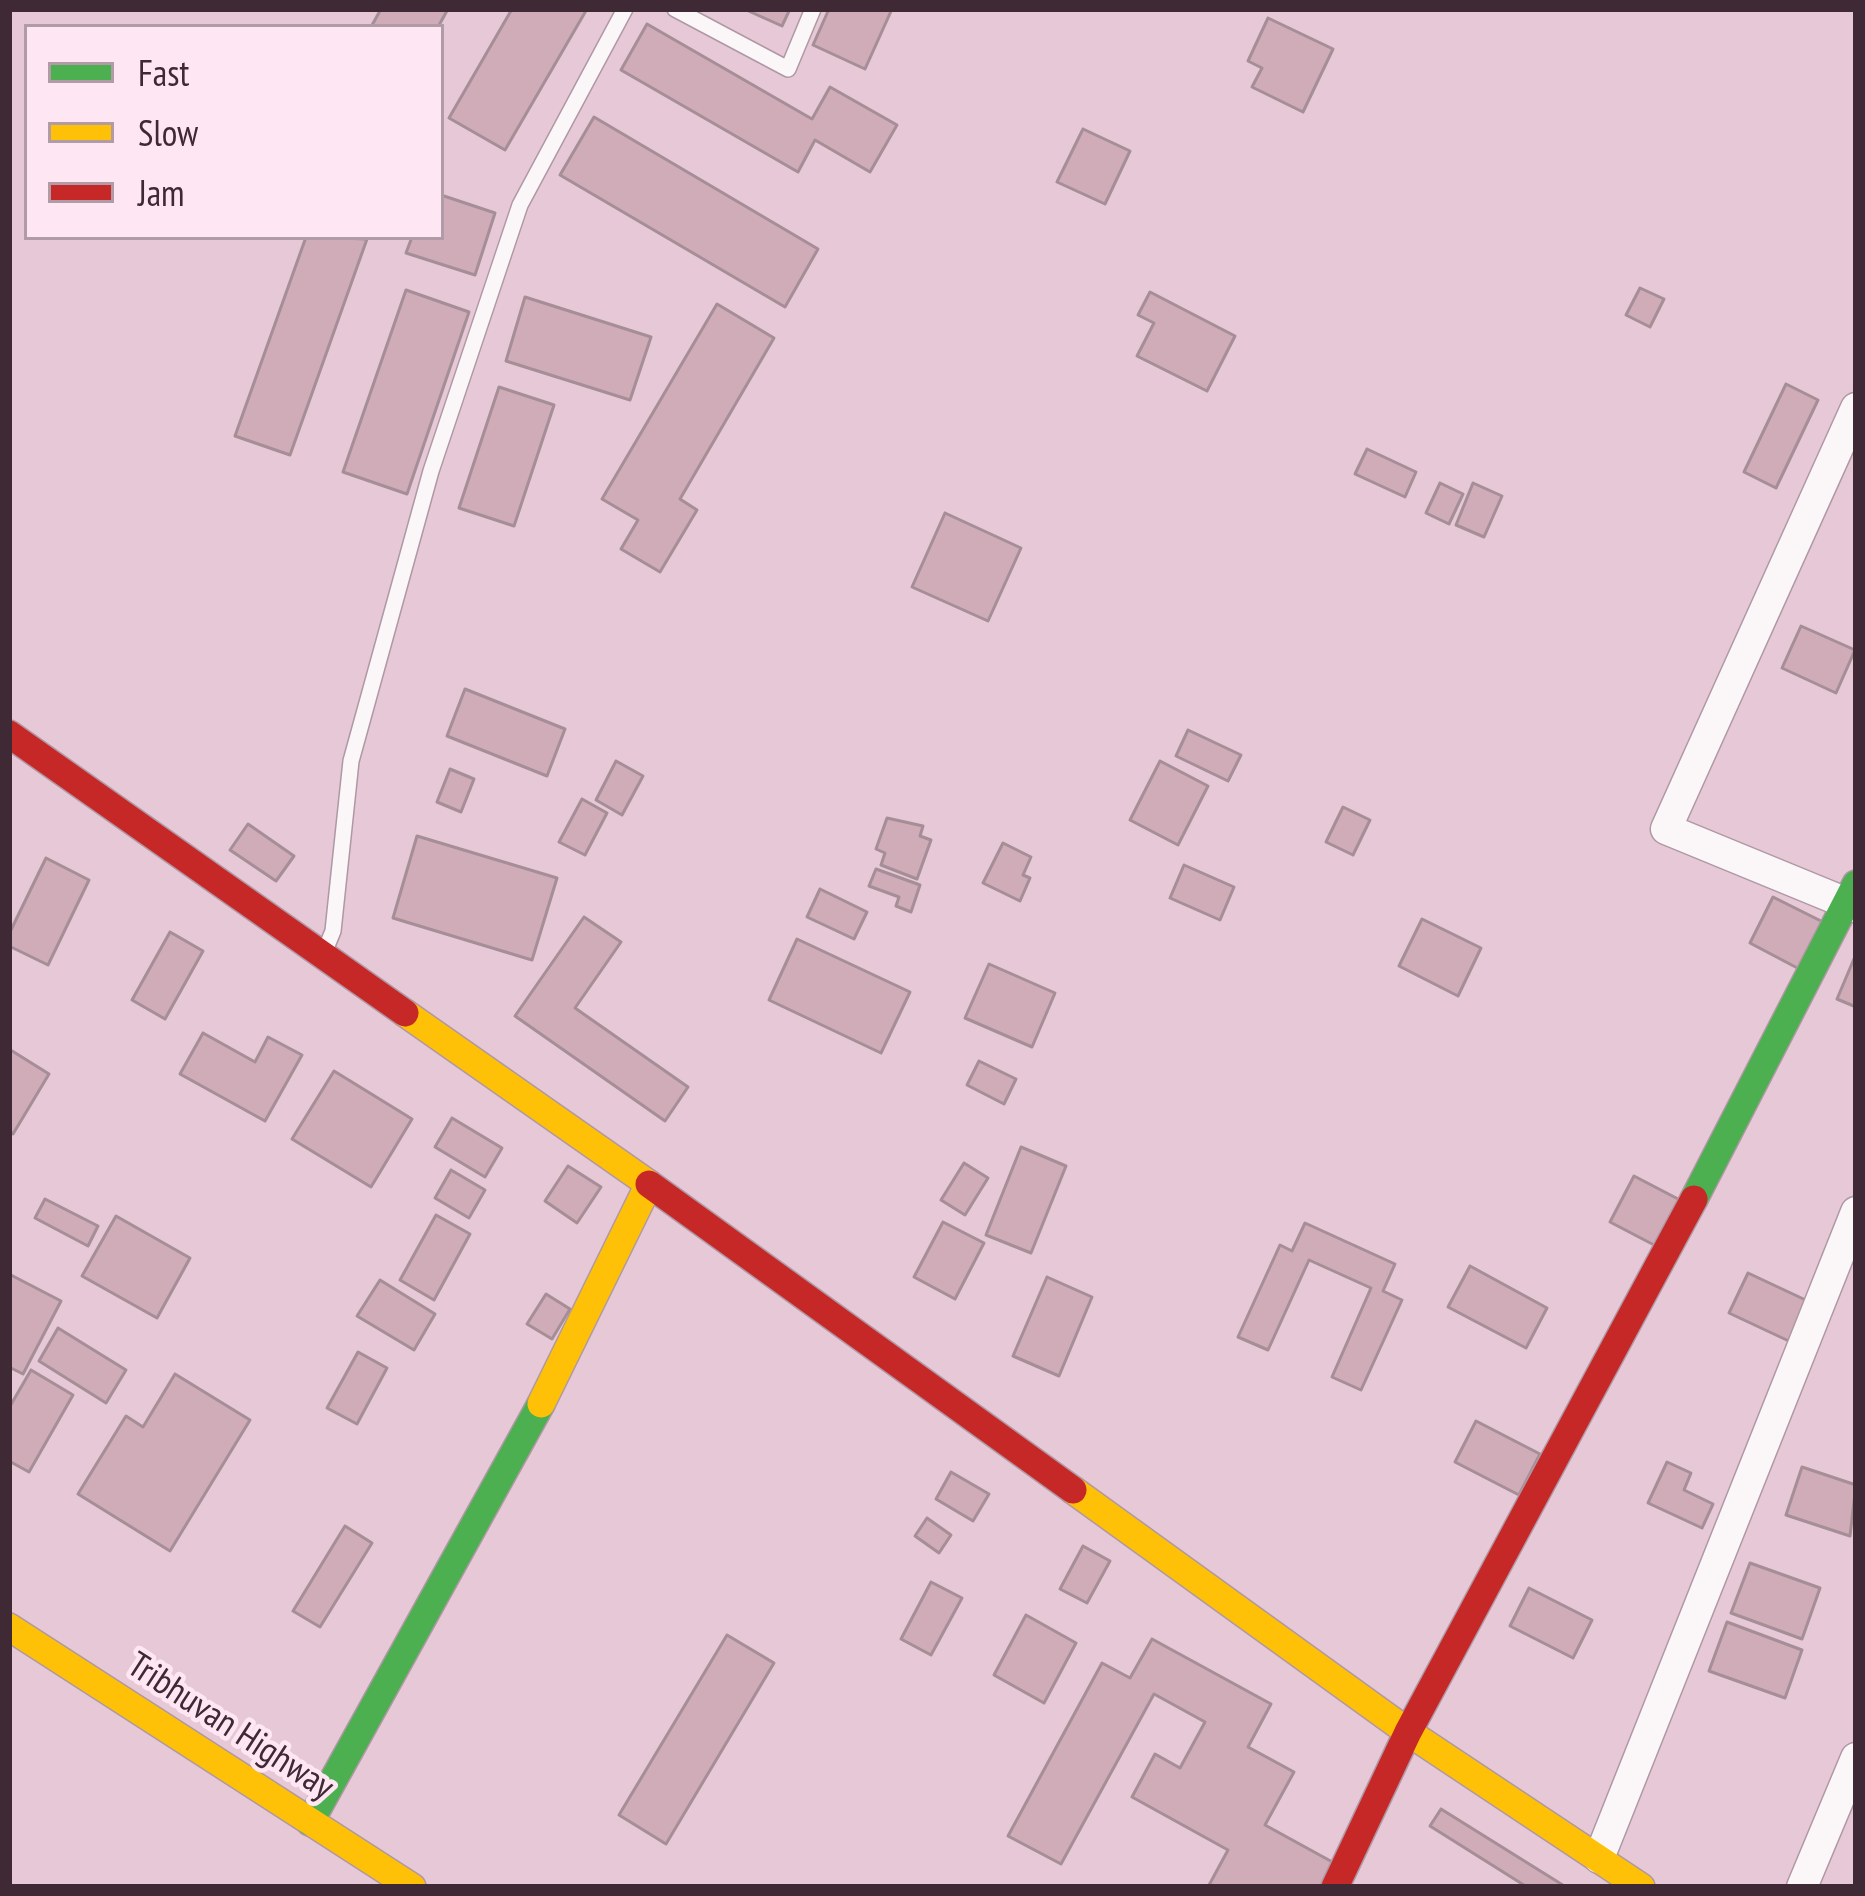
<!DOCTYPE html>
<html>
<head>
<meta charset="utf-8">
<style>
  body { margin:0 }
  #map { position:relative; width:1865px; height:1896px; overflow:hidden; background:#e6c8d7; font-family:"PT Sans Narrow",sans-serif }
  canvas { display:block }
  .frame { position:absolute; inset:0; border:12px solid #3e2934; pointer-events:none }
  .legend { position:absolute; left:24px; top:24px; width:420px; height:216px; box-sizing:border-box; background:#fee7f2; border:3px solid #b19ba6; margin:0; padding:15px 21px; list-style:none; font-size:36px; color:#3e2934 }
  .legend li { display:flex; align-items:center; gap:24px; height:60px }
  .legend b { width:60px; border:3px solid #b19ba6 }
</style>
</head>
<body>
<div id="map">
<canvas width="1865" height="1896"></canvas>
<div class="frame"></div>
<ul class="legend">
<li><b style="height:15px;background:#4caf50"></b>Fast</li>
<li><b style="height:15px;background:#ffc107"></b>Slow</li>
<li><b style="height:15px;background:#c62828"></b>Jam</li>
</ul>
</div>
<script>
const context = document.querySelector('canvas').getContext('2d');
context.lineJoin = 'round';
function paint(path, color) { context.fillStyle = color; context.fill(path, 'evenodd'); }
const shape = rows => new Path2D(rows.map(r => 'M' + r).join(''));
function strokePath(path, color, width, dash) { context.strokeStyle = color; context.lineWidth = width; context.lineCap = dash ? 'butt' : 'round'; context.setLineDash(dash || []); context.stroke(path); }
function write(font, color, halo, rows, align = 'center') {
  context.font = font + ' "PT Sans Narrow",sans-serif'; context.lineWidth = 9; context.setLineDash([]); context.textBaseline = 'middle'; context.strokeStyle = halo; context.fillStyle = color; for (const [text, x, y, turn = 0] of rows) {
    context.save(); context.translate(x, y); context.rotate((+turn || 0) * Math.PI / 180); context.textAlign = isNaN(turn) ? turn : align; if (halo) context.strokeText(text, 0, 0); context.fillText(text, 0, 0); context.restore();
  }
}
const building = shape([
  [381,9,448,9,438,27,371,27,381,9],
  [512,9,587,9,505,150,449,118,512,9],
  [744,9,790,9,782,26,744,9],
  [829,9,892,9,865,69,813,45,829,9],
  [1268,18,1333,49,1303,112,1252,87,1262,68,1248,61,1268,18],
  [647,24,812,119,830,87,897,125,870,172,815,140,798,172,621,70,647,24],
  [594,117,818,249,785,307,560,175,594,117],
  [1083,129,1130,151,1105,204,1057,182,1083,129],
  [441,195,495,213,475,275,406,253,412,237,441,237,441,195],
  [306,237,367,239,290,455,235,436,306,237],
  [1640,288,1664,299,1650,327,1626,315,1640,288],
  [406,290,469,312,407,494,343,472,406,290],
  [1150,292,1235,336,1207,391,1137,356,1154,323,1138,315,1150,292],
  [525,297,651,337,630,400,506,361,525,297],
  [717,304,774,338,680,499,697,510,660,572,621,549,638,520,602,499,717,304],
  [1786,384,1818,400,1776,488,1744,472,1786,384],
  [499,387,554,405,514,526,459,508,499,387],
  [1367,449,1416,472,1405,497,1355,474,1367,449],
  [1440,483,1463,494,1449,524,1426,513,1440,483],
  [1473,483,1502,496,1484,537,1456,525,1473,483],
  [945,513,1021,548,988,621,912,587,945,513],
  [1801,626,1855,650,1836,693,1782,668,1801,626],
  [465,689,565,729,547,776,447,736,465,689],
  [1188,730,1241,755,1228,781,1176,756,1188,730],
  [616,761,643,776,622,815,596,800,616,761],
  [1160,761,1208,786,1178,845,1130,820,1160,761],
  [450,769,474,779,461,812,437,802,450,769],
  [582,799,607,813,585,855,559,842,582,799],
  [1343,807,1370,820,1353,855,1326,842,1343,807],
  [887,818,923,826,920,836,931,840,917,879,881,865,885,853,876,849,887,818],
  [248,824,294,856,276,881,230,850,248,824],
  [417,836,557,878,532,960,393,918,417,836],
  [1003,843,1031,857,1023,875,1030,878,1020,901,983,883,1003,843],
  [46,858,89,880,48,965,9,946,9,934,46,858],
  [1184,865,1234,887,1220,920,1170,898,1184,865],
  [876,869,920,885,911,912,896,906,899,897,869,886,876,869],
  [820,889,867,912,854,939,807,917,820,889],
  [1773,897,1827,924,1803,971,1750,943,1773,897],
  [584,917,621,942,575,1008,688,1087,665,1121,515,1016,584,917],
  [1422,919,1481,948,1458,996,1399,966,1422,919],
  [170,932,203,951,165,1019,132,1000,170,932],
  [797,939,910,992,881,1053,769,1000,797,939],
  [1856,954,1856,1007,1837,999,1856,954],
  [989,964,1055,993,1032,1047,965,1018,989,964],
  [203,1033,255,1062,268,1037,302,1055,265,1121,180,1074,203,1033],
  [9,1049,49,1074,13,1134,9,1131,9,1049],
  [979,1061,1016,1079,1004,1104,967,1085,979,1061],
  [334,1071,412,1119,371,1187,292,1139,334,1071],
  [452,1118,502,1148,485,1177,435,1147,452,1118],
  [1021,1147,1066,1166,1031,1253,986,1235,1021,1147],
  [964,1163,988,1178,965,1215,941,1200,964,1163],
  [568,1166,601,1187,577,1223,545,1201,568,1166],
  [451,1170,485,1190,469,1218,435,1198,451,1170],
  [1634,1176,1680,1200,1656,1246,1610,1222,1634,1176],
  [45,1199,98,1226,88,1246,35,1218,45,1199],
  [436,1215,470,1234,434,1300,400,1280,436,1215],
  [116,1216,190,1258,157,1318,82,1276,116,1216],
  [943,1222,984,1243,955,1299,914,1277,943,1222],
  [1305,1223,1395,1264,1383,1291,1402,1300,1361,1390,1332,1377,1371,1288,1309,1260,1268,1350,1238,1337,1280,1245,1292,1251,1305,1223],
  [1470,1266,1547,1308,1526,1348,1448,1307,1470,1266],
  [1748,1273,1812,1303,1793,1343,1729,1313,1748,1273],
  [9,1274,61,1301,23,1374,9,1367,9,1274],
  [1047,1277,1092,1297,1059,1376,1013,1356,1047,1277],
  [380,1280,435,1314,414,1350,357,1316,380,1280],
  [546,1294,570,1309,552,1339,527,1324,546,1294],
  [58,1328,126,1370,106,1403,39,1361,58,1328],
  [358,1352,387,1368,357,1424,327,1408,358,1352],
  [31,1370,73,1395,29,1472,9,1461,9,1408,31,1370],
  [175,1374,250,1420,170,1551,78,1494,126,1416,143,1427,175,1374],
  [1476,1421,1540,1454,1519,1495,1455,1462,1476,1421],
  [1667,1462,1691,1473,1684,1490,1713,1504,1702,1528,1648,1503,1667,1462],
  [1802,1467,1856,1485,1850,1536,1786,1515,1802,1467],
  [951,1472,989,1494,973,1521,936,1499,951,1472],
  [927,1518,951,1535,939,1553,915,1536,927,1518],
  [345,1526,372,1543,320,1627,293,1611,345,1526],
  [1083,1546,1110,1561,1087,1603,1060,1589,1083,1546],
  [1750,1563,1820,1588,1802,1639,1731,1613,1750,1563],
  [931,1582,962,1598,931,1655,901,1639,931,1582],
  [1529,1588,1592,1620,1573,1658,1510,1626,1529,1588],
  [1026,1615,1076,1643,1044,1703,994,1675,1026,1615],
  [1727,1622,1802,1650,1785,1698,1709,1671,1727,1622],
  [727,1635,774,1663,666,1844,619,1815,727,1635],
  [1152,1639,1271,1704,1248,1747,1294,1772,1265,1825,1336,1864,1323,1887,1208,1887,1228,1850,1132,1797,1155,1754,1180,1768,1205,1722,1154,1694,1061,1864,1008,1836,1102,1663,1130,1678,1152,1639],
  [1441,1809,1566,1887,1527,1887,1430,1826,1441,1809]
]);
paint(building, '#cfacb8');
strokePath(building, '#a58e96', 3);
const lane = shape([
  [675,9,788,69,813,9],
  [324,953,333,931,351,761,431,471,520,205,625,9]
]);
const street = shape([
  [1856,408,1666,829,1856,907],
  [1599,1858,1856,1212],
  [1802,1887,1856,1758]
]);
const fast = shape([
  [1694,1199,1856,884],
  [310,1822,541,1404]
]);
const slow = shape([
  [405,1013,649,1184,541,1404],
  [1073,1490,1408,1732,1641,1887],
  [9,1627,412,1887]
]);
const jam = shape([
  [9,734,405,1013],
  [649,1184,1073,1490],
  [1335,1887,1408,1732,1694,1199]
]);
strokePath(lane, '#af98a4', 18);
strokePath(street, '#af98a4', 33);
strokePath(fast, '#af98a4', 30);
strokePath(slow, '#af98a4', 30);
strokePath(jam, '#af98a4', 30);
strokePath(lane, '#fbf7f9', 15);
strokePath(street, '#fbf7f9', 30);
strokePath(fast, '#4caf50', 27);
strokePath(slow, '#ffc107', 27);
strokePath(jam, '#c62828', 27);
write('36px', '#3e2934', '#fee7f2', [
  ["Tribhuvan Highway",230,1727,33]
]);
</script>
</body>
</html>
